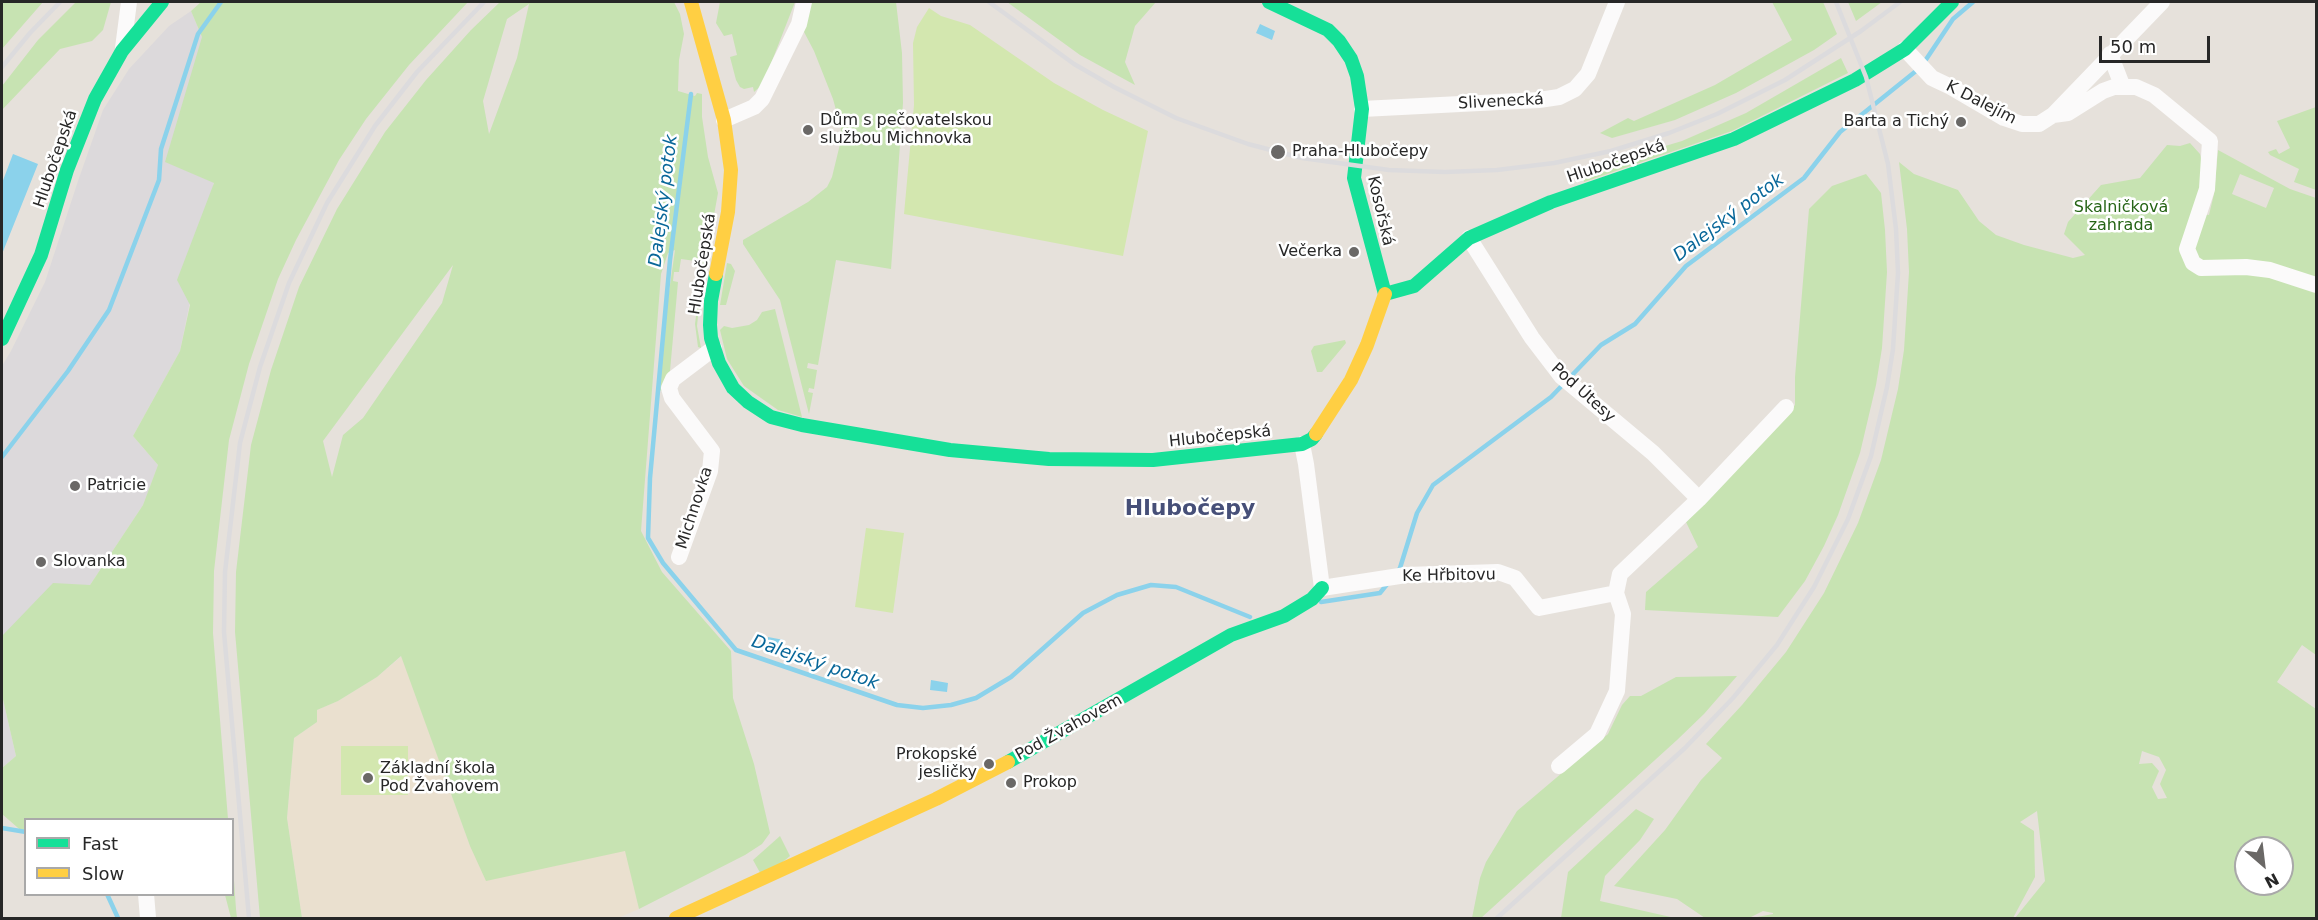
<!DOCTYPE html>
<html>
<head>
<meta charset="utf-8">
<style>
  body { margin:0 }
  #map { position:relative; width:2318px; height:920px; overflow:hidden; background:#e6e1db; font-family:"DejaVu Sans",sans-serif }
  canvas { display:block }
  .frame { position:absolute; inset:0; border:3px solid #272727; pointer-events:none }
  .legend { position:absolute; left:24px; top:818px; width:210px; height:78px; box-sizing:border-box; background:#fff; border:2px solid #a9a9a9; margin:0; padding:8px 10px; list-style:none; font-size:18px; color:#272727 }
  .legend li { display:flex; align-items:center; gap:12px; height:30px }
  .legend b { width:30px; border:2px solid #a9a9a9 }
  .north { position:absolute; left:2234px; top:836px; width:60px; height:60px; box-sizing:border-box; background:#fff; border:2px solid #a9a9a9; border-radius:50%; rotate:152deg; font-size:16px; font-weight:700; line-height:24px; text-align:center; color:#272727 }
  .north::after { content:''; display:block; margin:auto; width:21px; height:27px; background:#6a6866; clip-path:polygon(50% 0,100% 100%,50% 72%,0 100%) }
  .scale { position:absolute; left:2099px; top:36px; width:111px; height:27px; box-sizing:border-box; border:3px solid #272727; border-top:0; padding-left:8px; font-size:18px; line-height:21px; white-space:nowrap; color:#272727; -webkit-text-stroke:4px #fff; paint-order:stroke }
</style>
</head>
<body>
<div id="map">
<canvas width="2318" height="920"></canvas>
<div class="frame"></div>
<ul class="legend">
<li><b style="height:8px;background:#16e098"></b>Fast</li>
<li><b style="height:8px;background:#ffcf43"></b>Slow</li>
</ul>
<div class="north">N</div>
<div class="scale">50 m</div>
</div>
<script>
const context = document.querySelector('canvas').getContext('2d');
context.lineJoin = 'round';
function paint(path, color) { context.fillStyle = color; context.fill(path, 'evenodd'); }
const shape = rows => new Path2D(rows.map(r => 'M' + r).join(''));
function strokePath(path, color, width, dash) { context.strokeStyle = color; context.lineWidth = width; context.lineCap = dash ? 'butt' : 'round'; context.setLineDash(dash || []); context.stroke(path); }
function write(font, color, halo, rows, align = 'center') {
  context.font = font + ' "DejaVu Sans",sans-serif'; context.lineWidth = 5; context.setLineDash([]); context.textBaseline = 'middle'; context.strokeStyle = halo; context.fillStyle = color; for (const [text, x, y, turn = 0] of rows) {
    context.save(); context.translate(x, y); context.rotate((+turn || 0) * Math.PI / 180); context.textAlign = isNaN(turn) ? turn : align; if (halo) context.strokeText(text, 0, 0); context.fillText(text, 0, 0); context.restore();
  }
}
paint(shape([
  [191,11,202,37,214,182,180,351,133,436,158,465,143,505,90,585,2,636,2,366,11,351,45,282,78,181,103,110,129,69,169,26],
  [2,695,16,756,2,768]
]), '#dcd9db');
paint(shape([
  [402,656,470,846,626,851,639,909,618,918,302,918,287,818,294,738,317,722,317,710,338,701,377,677]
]), '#eae0cf');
paint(shape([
  [2,2,43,2,2,49],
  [76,2,111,2,103,30,92,41,60,49,2,110,2,86,38,40],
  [201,2,468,2,409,65,366,119,339,160,296,240,278,279,249,364,229,440,214,571,213,633,228,819,26,820,25,834,2,814,2,768,16,756,2,695,2,636,53,583,90,585,143,505,158,465,133,436,180,351,190,305,177,280,214,183,165,162,202,37,191,11],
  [500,2,674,2,680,14,684,34,679,60,678,91,695,96,697,93,702,94,702,117,708,157,718,193,701,287,697,326,701,348,698,347,695,324,703,262,681,259,679,272,674,272,673,281,678,282,670,371,664,391,658,390,661,348,675,250,668,253,661,274,641,531,662,572,731,651,733,698,754,764,770,833,762,844,745,855,639,909,625,851,486,881,470,846,401,656,377,677,338,701,317,710,317,722,294,738,287,818,302,918,260,918,235,632,236,572,251,445,271,370,299,287,337,209,385,132,426,80,471,30],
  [529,4,517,58,489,134,483,101,507,19],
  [453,265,442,303,363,418,343,435,332,477,323,441],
  [720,2,795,2,763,84,754,92,753,87,744,89,740,87,736,80,730,57,737,55,732,34,724,36,716,23],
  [811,2,896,2,902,53,903,103,891,269,836,260,818,365,808,363,807,368,817,370,814,389,809,388,808,392,813,393,809,414,780,300,743,244,743,240,808,202,827,187,832,177,841,140,841,128,833,99,814,51,803,30],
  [1007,2,1156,2,1135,26,1125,62,1135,85,1080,55],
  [1772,2,1823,2,1837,34,1814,50,1736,93,1675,120,1612,138,1600,133,1628,118,1634,121,1715,85,1792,40],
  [1848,2,1882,2,1856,21],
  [1841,58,1848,73,1732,131,1584,182,1581,168,1618,160,1682,141,1746,113],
  [2316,107,2316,190,2294,182,2299,169,2270,155,2268,152,2276,149,2279,154,2290,148,2277,121],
  [2190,143,2200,154,2204,172,2197,213,2209,215,2214,194,2218,150,2290,189,2316,198,2316,655,2302,645,2277,682,2316,709,2316,918,2015,918,2045,881,2037,811,2020,822,2034,831,2035,877,2013,918,1752,918,1773,914,1773,913,1763,911,1749,918,1705,918,1677,899,1614,886,1665,830,1701,780,1722,758,1706,744,1742,705,1786,652,1824,593,1858,523,1881,460,1898,389,1904,350,1909,272,1907,229,1899,162,1914,174,1958,190,1979,221,1996,235,2024,245,2073,258,2085,255,2064,234,2068,222,2101,185,2140,178,2167,145,2180,146],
  [2240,174,2274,188,2266,208,2232,194],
  [2142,751,2159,757,2166,770,2160,784,2167,798,2158,799,2152,787,2159,771,2152,763,2139,764],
  [2246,848,2282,848,2282,884,2246,884],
  [1866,174,1881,193,1885,230,1887,272,1882,348,1876,385,1860,453,1838,515,1824,546,1805,581,1778,617,1645,610,1646,592,1698,547,1686,522,1795,405,1795,377,1809,209,1832,186],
  [727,263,731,264,735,271,726,305,720,305],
  [775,309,802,417,778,410,744,386,727,359,720,330,724,326,732,328,749,325,757,320,762,312],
  [1345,340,1346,343,1322,372,1317,372,1311,351,1314,346],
  [1737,676,1704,714,1677,740,1481,918,1472,918,1480,878,1486,862,1517,811,1608,734,1622,705,1630,696,1641,696,1676,677],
  [1636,809,1654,819,1640,840,1605,876,1600,901,1675,918,1561,918,1568,872],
  [780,836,790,856,763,878,753,860],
  [233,866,236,909,237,918,231,918,225,895,232,894]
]), '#c7e3b2');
paint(shape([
  [929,8,941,16,970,25,1054,83,1103,110,1148,131,1123,256,904,214,914,105,913,43,917,27],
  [866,528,904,533,893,613,855,607],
  [408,746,408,795,341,795,341,746]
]), '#d3e7af');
paint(shape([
  [1260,24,1275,31,1272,40,1256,33],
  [13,154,38,164,2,254,2,183],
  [768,637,784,640,783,649,766,646],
  [931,680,948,683,947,692,930,690]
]), '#8bd2eb');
strokePath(shape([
  [691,94,670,260,650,478,648,538,663,563,736,650,897,705,923,708,951,705,976,698,1011,677,1083,613,1117,595,1151,585,1176,587,1250,617],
  [2,457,68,371,109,310,159,180,161,149,198,34,221,2],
  [1397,572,1400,568,1417,513,1433,485,1551,397,1601,345,1635,324,1686,266,1804,178,1840,132,1921,67,1953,19,1973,2],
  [1321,602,1380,593,1388,583],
  [2,828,26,832],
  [107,894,118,918]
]), '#8bd2eb', 4.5);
strokePath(shape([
  [123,48,129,2],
  [1905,49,1932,78,1951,87,2004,118,2022,124,2039,124,2053,115,2162,2],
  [2110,54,2122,85],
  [1362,109,1539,100,1559,97,1575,89,1588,74,1617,2],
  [2053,115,2068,113,2103,91,2114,87,2136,87,2154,95,2210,141,2207,189,2187,249,2193,263,2201,268,2246,267,2270,270,2316,285],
  [724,120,754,107,762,99,799,24,804,2],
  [1469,238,1532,338,1561,376,1653,453,1699,499],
  [1302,444,1306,464,1322,588,1406,575,1498,572,1515,578,1539,608,1616,593],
  [679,557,710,471,712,451,672,398,669,388,673,379,714,348],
  [1616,593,1620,574,1699,499,1786,407],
  [1559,766,1597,734,1617,691,1623,614,1616,593],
  [146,894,148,918]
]), '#fbfafa', 16);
strokePath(shape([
  [1269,2,1328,30,1339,41,1351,59,1357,76,1362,109,1354,178,1385,294],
  [716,274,711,301,710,325,711,338,719,363,733,388,748,402,771,417,802,425,950,450,1049,459,1153,460,1302,444,1312,439,1316,434],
  [1385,294,1414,286,1469,238,1551,202,1734,139,1855,80,1905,49,1952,2],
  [2,339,41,255,67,170,95,99,122,51,162,2],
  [1008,762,1231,635,1284,616,1312,599,1322,588]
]), '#16e098', 14);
strokePath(shape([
  [691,2,724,120,731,170,728,212,716,274],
  [1316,434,1351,380,1367,345,1385,294],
  [676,918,936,799,1008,762]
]), '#ffcf43', 14);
strokePath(shape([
  [989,2,1074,64,1114,87,1176,118,1248,144,1302,158,1389,170,1445,172,1497,170,1554,163,1611,151,1669,133,1717,114,1785,80,1861,31,1900,2],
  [2,67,30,33,60,2],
  [249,918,224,632,225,572,240,443,260,367,289,283,327,203,375,126,417,72,484,2],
  [1497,918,1685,748,1733,698,1777,645,1814,587,1848,519,1871,456,1887,387,1893,349,1898,273,1896,229,1888,164,1866,77,1836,2]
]), '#dcdbdd', 4.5);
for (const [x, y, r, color] of [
  [1961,122,6,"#6a6866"],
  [808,130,6,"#6a6866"],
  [1278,152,8,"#6a6866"],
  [1354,252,6,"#6a6866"],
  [75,486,6,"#6a6866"],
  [41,562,6,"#6a6866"],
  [989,764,6,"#6a6866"],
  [368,778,6,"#6a6866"],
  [1011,783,6,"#6a6866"]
]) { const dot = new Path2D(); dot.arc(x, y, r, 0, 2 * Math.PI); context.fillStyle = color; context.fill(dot); strokePath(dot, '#fff', 2); }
write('16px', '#272727', '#fff', [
  ["Slivenecká",1501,102,-3],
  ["K Dalejím",1981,103,27],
  ["Hlubočepská",56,159,-71],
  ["Hlubočepská",1616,162,-19],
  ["Kosořská",1380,211,77],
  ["Hlubočepská",703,264,-81],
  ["Pod Útesy",1583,393,42],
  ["Hlubočepská",1220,437,-6],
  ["Michnovka",695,508,-72],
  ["Ke Hřbitovu",1449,576,-1],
  ["Pod Žvahovem",1069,728,-29]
]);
write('16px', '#272727', '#fff', [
  ["Dům s pečovatelskou",820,121],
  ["službou Michnovka",820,139],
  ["Barta a Tichý",1949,122,"right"],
  ["Praha-Hlubočepy",1292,152],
  ["Večerka",1342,252,"right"],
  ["Patricie",87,486],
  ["Slovanka",53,562],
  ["Prokopské",977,755,"right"],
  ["jesličky",977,773,"right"],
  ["Základní škola",380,769],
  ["Pod Žvahovem",380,787],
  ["Prokop",1023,783]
], 'left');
write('16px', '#266416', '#fff', [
  ["Skalničková",2121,208],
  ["zahrada",2121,226]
]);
write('italic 18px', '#086799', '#fff', [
  ["Dalejský potok",664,201,-83],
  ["Dalejský potok",1729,218,-37],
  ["Dalejský potok",815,663,19]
]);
write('bold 22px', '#464f78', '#fff', [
  ["Hlubočepy",1190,509]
]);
</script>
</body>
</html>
